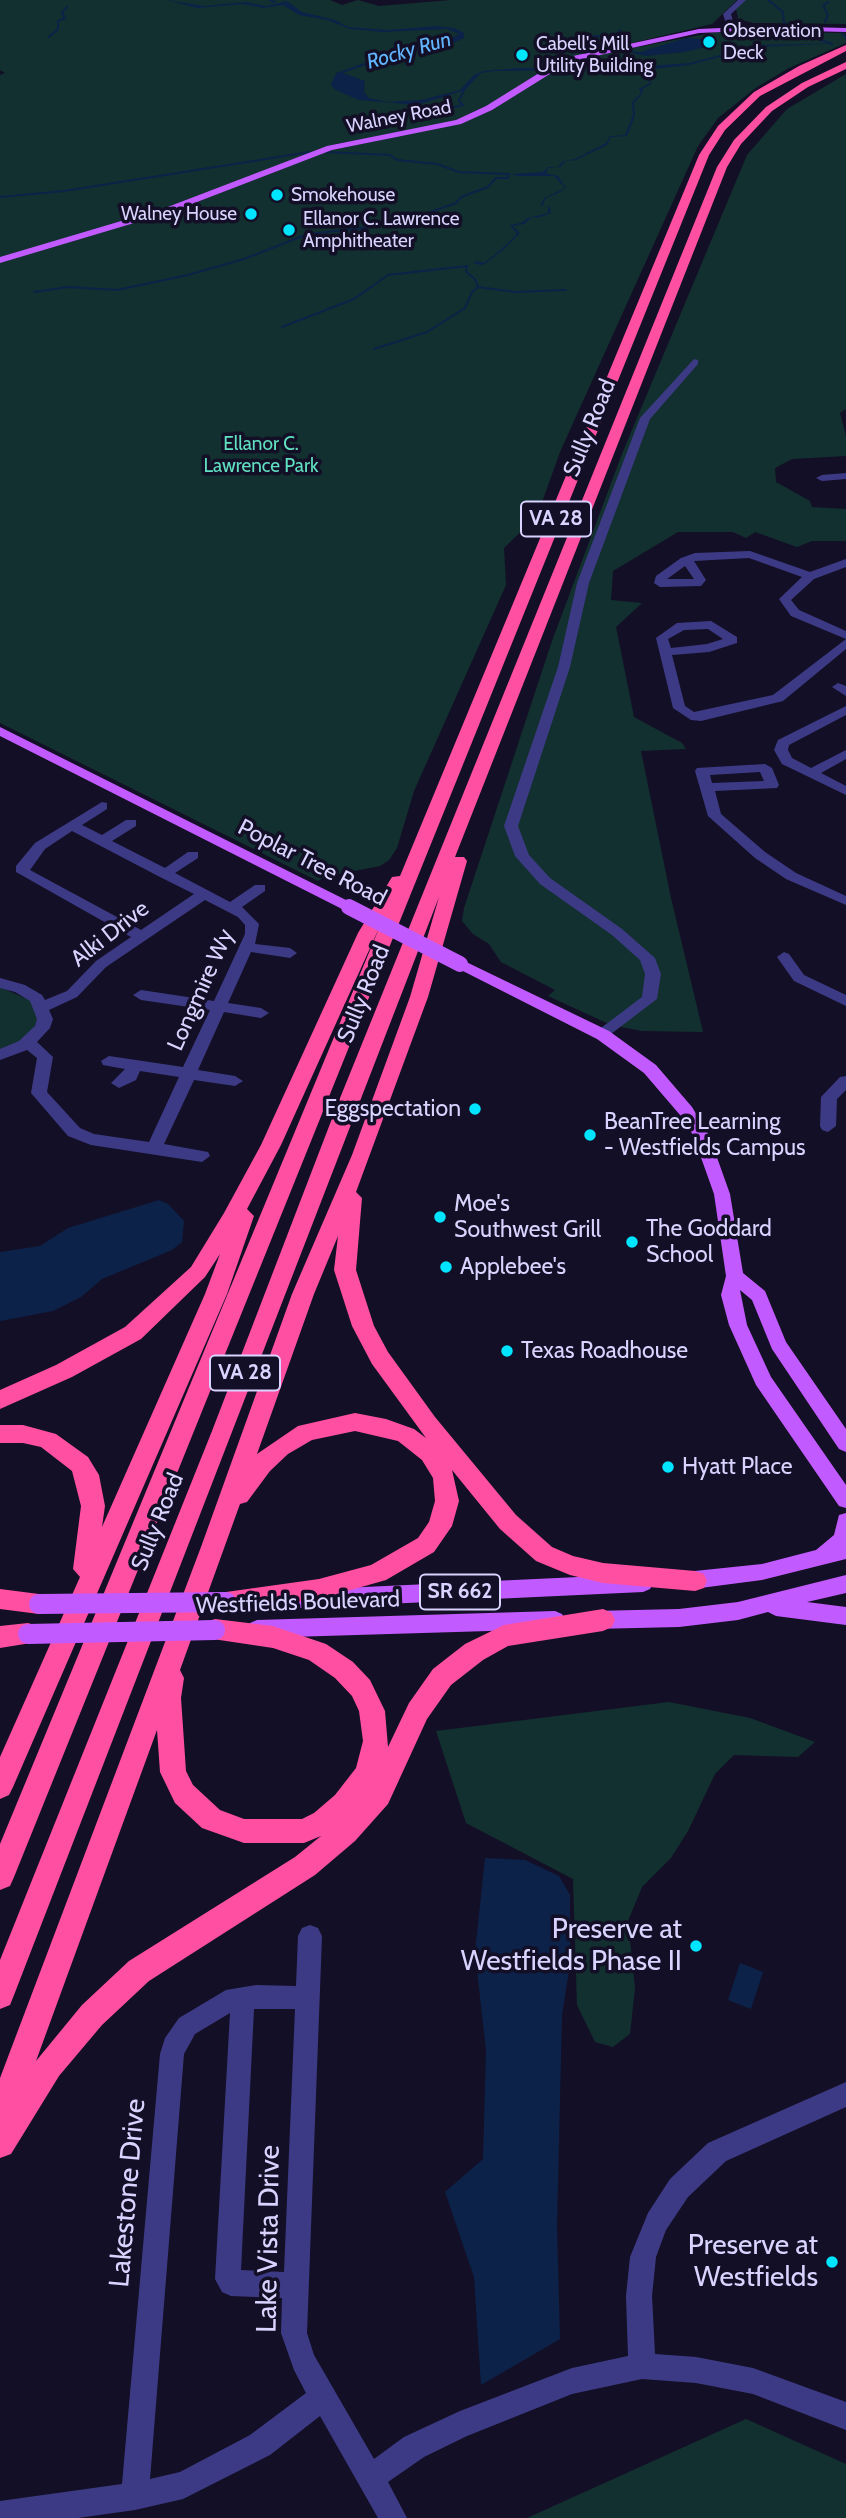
<!DOCTYPE html>
<html>
<head>
<meta charset="utf-8">
<style>
  body { margin:0 }
  canvas { display:block; background:#130f26 }
</style>
</head>
<body>
<canvas width="846" height="2518"></canvas>
<script>
const context = document.querySelector('canvas').getContext('2d');
context.lineJoin = 'round';
function paint(path, color) { context.fillStyle = color; context.fill(path, 'evenodd'); }
const shape = rows => new Path2D(rows.map(r => 'M' + r).join(''));
function strokePath(path, color, width, dash) { context.strokeStyle = color; context.lineWidth = width; context.lineCap = dash ? 'butt' : 'round'; context.setLineDash(dash || []); context.stroke(path); }
function write(font, color, halo, rows, align = 'center') {
  context.font = font + ' Cabin,sans-serif'; context.lineWidth = 7; context.setLineDash([]); context.textBaseline = 'middle'; context.strokeStyle = halo; context.fillStyle = color; for (const [text, x, y, turn = 0] of rows) {
    context.save(); context.translate(x, y); context.rotate((+turn || 0) * Math.PI / 180); context.textAlign = isNaN(turn) ? turn : align; if (halo) context.strokeText(text, 0, 0); context.fillText(text, 0, 0); context.restore();
  }
}
paint(shape([
  [0,0,330,0,342,5,358,0,379,6,451,0,737,0,712,24,560,60,492,103,452,122,336,144,167,209,0,258,0,75,5,73,0,70],
  [744,0,846,0,846,24,753,23,738,19,736,8],
  [722,31,845,33,846,43,789,68,757,87,718,118,698,146,560,452,537,516,504,548,506,585,414,791,397,848,389,860,380,866,324,877,318,881,0,723,0,261,149,218,318,153,460,123,580,58],
  [846,74,846,409,840,413,846,436,846,456,792,459,775,468,776,482,810,501,812,507,846,509,846,541,812,541,797,547,755,532,746,538,733,532,678,532,613,571,611,600,642,603,616,627,634,717,682,743,686,749,641,751,671,898,703,1032,642,1031,611,1025,548,996,555,990,501,962,489,944,473,934,462,921,464,908,552,641,622,454,747,155,787,109],
  [0,987,31,1001,39,1017,31,1035,0,1053],
  [669,1702,750,1718,815,1742,798,1757,734,1755,715,1774,688,1831,671,1858,642,1887,628,1921,635,1988,630,2034,613,2047,595,2042,577,2005,573,1879,466,1823,436,1731],
  [746,2419,846,2464,846,2518,527,2518]
]), '#12302f');
paint(shape([
  [166,0,204,6,245,2,266,6,287,1,302,12,335,20,348,27,388,30,436,26,454,28,464,33,464,38,447,46,403,52,343,73,365,81,364,92,369,98,388,102,421,100,460,90,475,74,484,71,518,68,610,69,689,63,759,45,846,43,758,47,689,65,653,69,653,75,649,79,651,82,651,84,643,89,642,94,634,103,635,116,627,136,611,137,607,145,576,160,565,161,561,167,548,168,546,173,558,176,566,188,558,193,546,198,542,206,550,207,551,213,540,217,531,218,524,224,513,226,520,233,503,250,485,264,480,265,474,263,467,266,477,261,484,263,497,253,517,234,510,225,521,223,528,218,548,213,548,207,540,206,544,198,565,188,554,176,518,176,511,174,543,172,548,167,558,167,563,161,575,159,606,143,610,136,625,135,633,115,632,102,641,93,639,89,650,83,646,78,650,69,495,71,481,73,465,90,417,105,358,100,334,89,331,84,336,73,401,50,442,44,459,34,447,29,383,32,350,29,327,20,299,15,283,5,263,8,243,4,197,8],
  [686,38,704,39,714,45,685,52,645,56,637,53],
  [159,1200,168,1204,184,1221,182,1242,172,1250,102,1279,81,1297,53,1311,0,1321,0,1252,40,1246,68,1228],
  [485,1858,525,1860,559,1876,570,1895,570,1964,562,2015,557,2227,560,2339,481,2385,474,2277,445,2192,483,2159,486,2051,475,1952],
  [740,1963,763,1972,751,2009,728,2000]
]), '#0c2248');
strokePath(shape([
  [270,0,275,2],
  [768,0,783,12,784,23,789,25],
  [825,22,828,15,823,6,828,2],
  [793,30,832,44],
  [842,33,846,38],
  [49,37,58,29,58,21,65,18,62,13,67,7],
  [580,39,596,36,614,38],
  [616,47,614,38,620,30],
  [619,49,641,54],
  [454,107,463,105,459,101,464,90],
  [325,152,390,155,397,160,437,164,459,172,508,174],
  [0,197,64,191,310,152],
  [478,287,515,292,566,290],
  [34,292,68,287,117,290,188,275,244,259,308,234,372,227,394,218,419,216,456,203,461,197,488,187,496,178,508,178,509,174],
  [282,327,354,299,388,275,467,266,466,272,475,279,478,287],
  [374,349,427,332,465,308,472,292,478,287]
]), '#0c2248', 2);
paint(shape([
  [738,0,746,0,731,14,735,28,728,30,723,14,738,0],
  [694,359,698,360,698,364,650,419,589,583,570,667,518,826,529,855,550,878,622,929,655,958,661,974,657,999,603,1040,595,1035,597,1031,642,997,645,974,640,960,612,935,540,884,515,856,504,826,558,667,577,583,640,418,694,359],
  [846,473,846,479,822,481,816,478,822,475,846,473],
  [750,551,810,572,846,559,846,567,814,579,791,600,799,610,846,631,846,639,791,616,779,599,802,577,749,558,694,561,706,580,701,586,660,587,654,583,656,576,681,558,695,553,750,551],
  [685,566,694,579,667,579,685,566],
  [711,621,737,637,737,643,709,652,672,655,685,706,694,712,773,695,846,639,846,649,783,701,701,721,691,720,673,708,656,638,677,623,711,621],
  [708,629,723,639,707,644,671,648,668,639,684,630,708,629],
  [838,683,846,686,846,696,832,687,838,683],
  [846,706,846,715,789,745,788,750,792,758,811,768,846,750,846,759,821,773,846,786,846,795,782,764,774,750,778,740,846,706],
  [765,764,772,768,779,785,777,788,715,791,721,814,765,852,796,873,846,896,846,905,786,879,755,858,708,816,695,771,697,768,765,764],
  [760,772,764,781,712,783,710,775,760,772],
  [102,802,107,803,107,809,82,825,102,835,126,820,136,820,136,826,112,841,165,868,188,852,198,852,198,858,175,873,230,902,255,885,265,885,265,891,242,907,259,924,255,944,290,948,297,953,290,958,251,952,228,1003,261,1008,269,1013,261,1018,224,1012,198,1070,235,1076,243,1081,235,1086,194,1080,164,1144,208,1152,210,1156,202,1162,91,1145,68,1136,31,1093,37,1058,27,1050,0,1060,0,1049,19,1041,35,1026,37,1019,30,1001,15,992,0,988,0,978,25,985,42,995,45,1000,67,991,96,961,131,937,16,872,16,866,35,843,102,802],
  [72,831,160,877,194,894,141,930,30,870,45,849,72,831],
  [205,900,238,917,245,925,245,934,214,1001,141,990,133,995,141,1000,210,1010,183,1067,109,1056,101,1061,103,1065,125,1069,111,1083,119,1088,136,1080,140,1071,179,1077,149,1142,94,1134,80,1128,47,1092,53,1057,37,1042,50,1028,53,1019,49,1010,77,997,106,967,205,900],
  [784,952,789,954,804,975,846,995,846,1006,794,981,777,957,784,952],
  [846,1076,846,1090,837,1099,836,1126,828,1132,822,1130,820,1126,821,1097,840,1077,846,1076],
  [310,1925,318,1928,322,1936,307,2333,314,2355,374,2459,404,2437,460,2411,572,2368,628,2356,626,2296,630,2257,648,2213,670,2179,708,2143,846,2082,846,2107,726,2161,688,2197,666,2230,656,2257,652,2296,655,2354,696,2357,753,2368,846,2402,846,2430,753,2394,696,2383,642,2379,572,2394,467,2436,424,2457,388,2482,407,2518,378,2518,320,2416,270,2455,183,2499,135,2510,78,2518,0,2518,0,2501,122,2484,160,2054,165,2038,179,2018,226,1990,256,1985,296,1986,298,1936,302,1928,310,1925],
  [254,2009,295,2009,284,2272,241,2270,254,2009],
  [230,2013,215,2279,222,2292,231,2296,282,2298,281,2333,294,2370,306,2393,250,2435,180,2472,150,2479,184,2054,195,2034,230,2013]
]), '#3d3a85');
paint(shape([
  [767,26,846,28,846,32,767,30,699,33,578,60,558,69,492,110,461,124,332,150,171,212,0,263,0,257,165,208,327,146,456,120,486,106,552,65,573,56,699,29,767,26],
  [0,727,354,904,356,907,349,911,344,910,0,736,0,727],
  [460,959,609,1031,656,1065,692,1107,709,1135,730,1194,743,1273,765,1291,786,1342,846,1429,846,1452,839,1449,772,1349,752,1300,740,1290,747,1325,771,1377,846,1485,846,1508,839,1506,756,1385,729,1325,721,1295,726,1276,714,1194,693,1135,680,1115,644,1073,597,1039,455,967,452,964,460,959],
  [846,1513,846,1559,762,1580,685,1590,678,1587,675,1581,678,1575,685,1572,762,1564,816,1550,834,1535,839,1515,846,1513],
  [643,1574,650,1577,653,1583,650,1589,643,1592,300,1608,293,1605,290,1599,293,1593,300,1590,643,1574],
  [846,1575,846,1593,807,1602,846,1607,846,1625,776,1616,768,1612,738,1620,679,1627,593,1629,586,1626,583,1620,586,1614,593,1611,679,1609,738,1602,846,1575],
  [555,1611,562,1614,565,1620,562,1626,555,1629,257,1638,250,1635,247,1629,250,1623,257,1620,555,1611]
]), '#c25bff');
paint(shape([
  [846,45,846,51,760,96,725,130,709,155,14,1877,10,1886,0,1890,0,1844,380,926,281,1145,247,1209,254,1216,227,1294,13,1787,9,1795,0,1799,0,1757,80,1577,73,1569,81,1506,72,1471,41,1447,23,1443,0,1443,0,1425,23,1425,56,1434,88,1457,99,1475,105,1506,102,1527,205,1294,220,1254,205,1277,141,1339,72,1377,0,1409,0,1390,56,1365,125,1327,191,1267,224,1213,261,1145,358,933,392,877,400,876,699,155,718,126,754,92,799,66,846,45],
  [846,62,846,69,808,87,772,111,741,144,727,167,455,857,464,857,467,861,428,997,356,1192,362,1198,356,1270,374,1326,388,1352,435,1417,516,1515,552,1547,573,1556,603,1563,695,1571,704,1574,707,1581,704,1588,695,1591,603,1583,570,1575,536,1561,500,1529,452,1470,459,1501,452,1526,434,1552,386,1580,319,1599,226,1612,217,1609,214,1602,217,1595,226,1592,319,1579,371,1565,418,1538,429,1522,435,1501,433,1478,422,1460,398,1441,355,1431,312,1440,288,1454,270,1471,247,1502,240,1504,180,1670,184,1678,181,1698,186,1771,193,1785,220,1810,244,1819,302,1819,314,1813,335,1795,356,1768,363,1741,359,1711,352,1696,335,1678,309,1660,273,1648,206,1638,203,1630,206,1622,215,1619,273,1626,326,1644,353,1662,370,1680,385,1711,388,1747,409,1703,433,1669,465,1644,504,1625,603,1609,612,1613,615,1620,612,1627,603,1631,508,1646,483,1660,451,1685,427,1719,388,1804,355,1841,315,1875,149,1981,102,2025,59,2076,11,2154,0,2158,0,2078,201,1547,292,1294,352,1155,410,997,439,897,14,1995,10,2005,0,2009,0,1960,212,1431,338,1103,717,167,734,140,766,107,802,83,846,62],
  [338,1236,334,1270,352,1326,372,1364,426,1438,414,1429,386,1419,355,1413,298,1426,257,1454,314,1294,338,1236],
  [157,1730,160,1772,175,1803,202,1828,244,1843,304,1843,321,1836,295,1857,129,1961,82,2005,36,2061,157,1730],
  [0,1589,39,1594,48,1597,51,1604,48,1611,39,1614,0,1609,0,1589],
  [28,1623,37,1626,40,1634,37,1642,0,1648,0,1626,28,1623]
]), '#ff4fa3');
strokePath(shape([
  [349,907,460,964]
]), '#c25bff', 16);
strokePath(shape([
  [39,1604,226,1602],
  [28,1634,215,1630]
]), '#c25bff', 20);
for (const [x, y, r, color] of [
  [709,42,7,"#00e5ff"],
  [522,55,7,"#00e5ff"],
  [277,195,7,"#00e5ff"],
  [251,214,7,"#00e5ff"],
  [289,230,7,"#00e5ff"],
  [475,1109,7,"#00e5ff"],
  [590,1135,7,"#00e5ff"],
  [440,1217,7,"#00e5ff"],
  [632,1242,7,"#00e5ff"],
  [446,1267,7,"#00e5ff"],
  [507,1351,7,"#00e5ff"],
  [668,1467,7,"#00e5ff"],
  [696,1946,7,"#00e5ff"],
  [832,2262,7,"#00e5ff"]
]) { const dot = new Path2D(); dot.arc(x, y, r, 0, 2 * Math.PI); context.fillStyle = color; context.fill(dot); strokePath(dot, '#130f26', 2.5); }
write('19px', '#d9d4ff', '#130f26', [
  ["Observation",723,31],
  ["Deck",723,53],
  ["Cabell's Mill",536,44],
  ["Utility Building",536,66],
  ["Smokehouse",291,195],
  ["Walney House",237,214,"right"],
  ["Ellanor C. Lawrence",303,219],
  ["Amphitheater",303,241]
], 'left');
write('19px', '#d9d4ff', '#130f26', [
  ["Walney Road",399,117,-11]
]);
write('19px', '#5fe0c0', '#130f26', [
  ["Ellanor C.",261,444],
  ["Lawrence Park",261,466]
]);
write('italic 21px', '#62b6ff', '#130f26', [
  ["Rocky Run",409,51,-16]
]);
for (const [x, y, w] of [
  [556,519,70],
  [245,1373,70],
  [460,1592,80]
]) { const box = new Path2D(); box.roundRect(x - w / 2, y - 17.5, w, 35, 5); context.fillStyle = '#130f26'; context.fill(box); strokePath(box, '#d9d4ff', 2); }
write('bold 21px', '#d9d4ff', null, [
  ["VA 28",556,519],
  ["VA 28",245,1373],
  ["SR 662",460,1592]
]);
write('23px', '#d9d4ff', '#130f26', [
  ["Sully Road",590,428,-68],
  ["Poplar Tree Road",312,863,27],
  ["Alki Drive",110,934,-38],
  ["Longmire Wy",201,990,-66],
  ["Sully Road",364,994,-68],
  ["Sully Road",158,1522,-68],
  ["Westfields Boulevard",298,1603,-2]
]);
write('23px', '#d9d4ff', '#130f26', [
  ["Eggspectation",461,1109,"right"],
  ["BeanTree Learning",604,1122],
  ["- Westfields Campus",604,1148],
  ["Moe's",454,1204],
  ["Southwest Grill",454,1230],
  ["The Goddard",646,1229],
  ["School",646,1255],
  ["Applebee's",460,1267],
  ["Texas Roadhouse",521,1351],
  ["Hyatt Place",682,1467]
], 'left');
write('28px', '#d9d4ff', '#130f26', [
  ["Preserve at",682,1930],
  ["Westfields Phase II",682,1962],
  ["Preserve at",818,2246],
  ["Westfields",818,2278]
], 'right');
write('28px', '#d9d4ff', '#130f26', [
  ["Lakestone Drive",128,2193,-85],
  ["Lake Vista Drive",269,2239,-89]
]);
</script>
</body>
</html>
